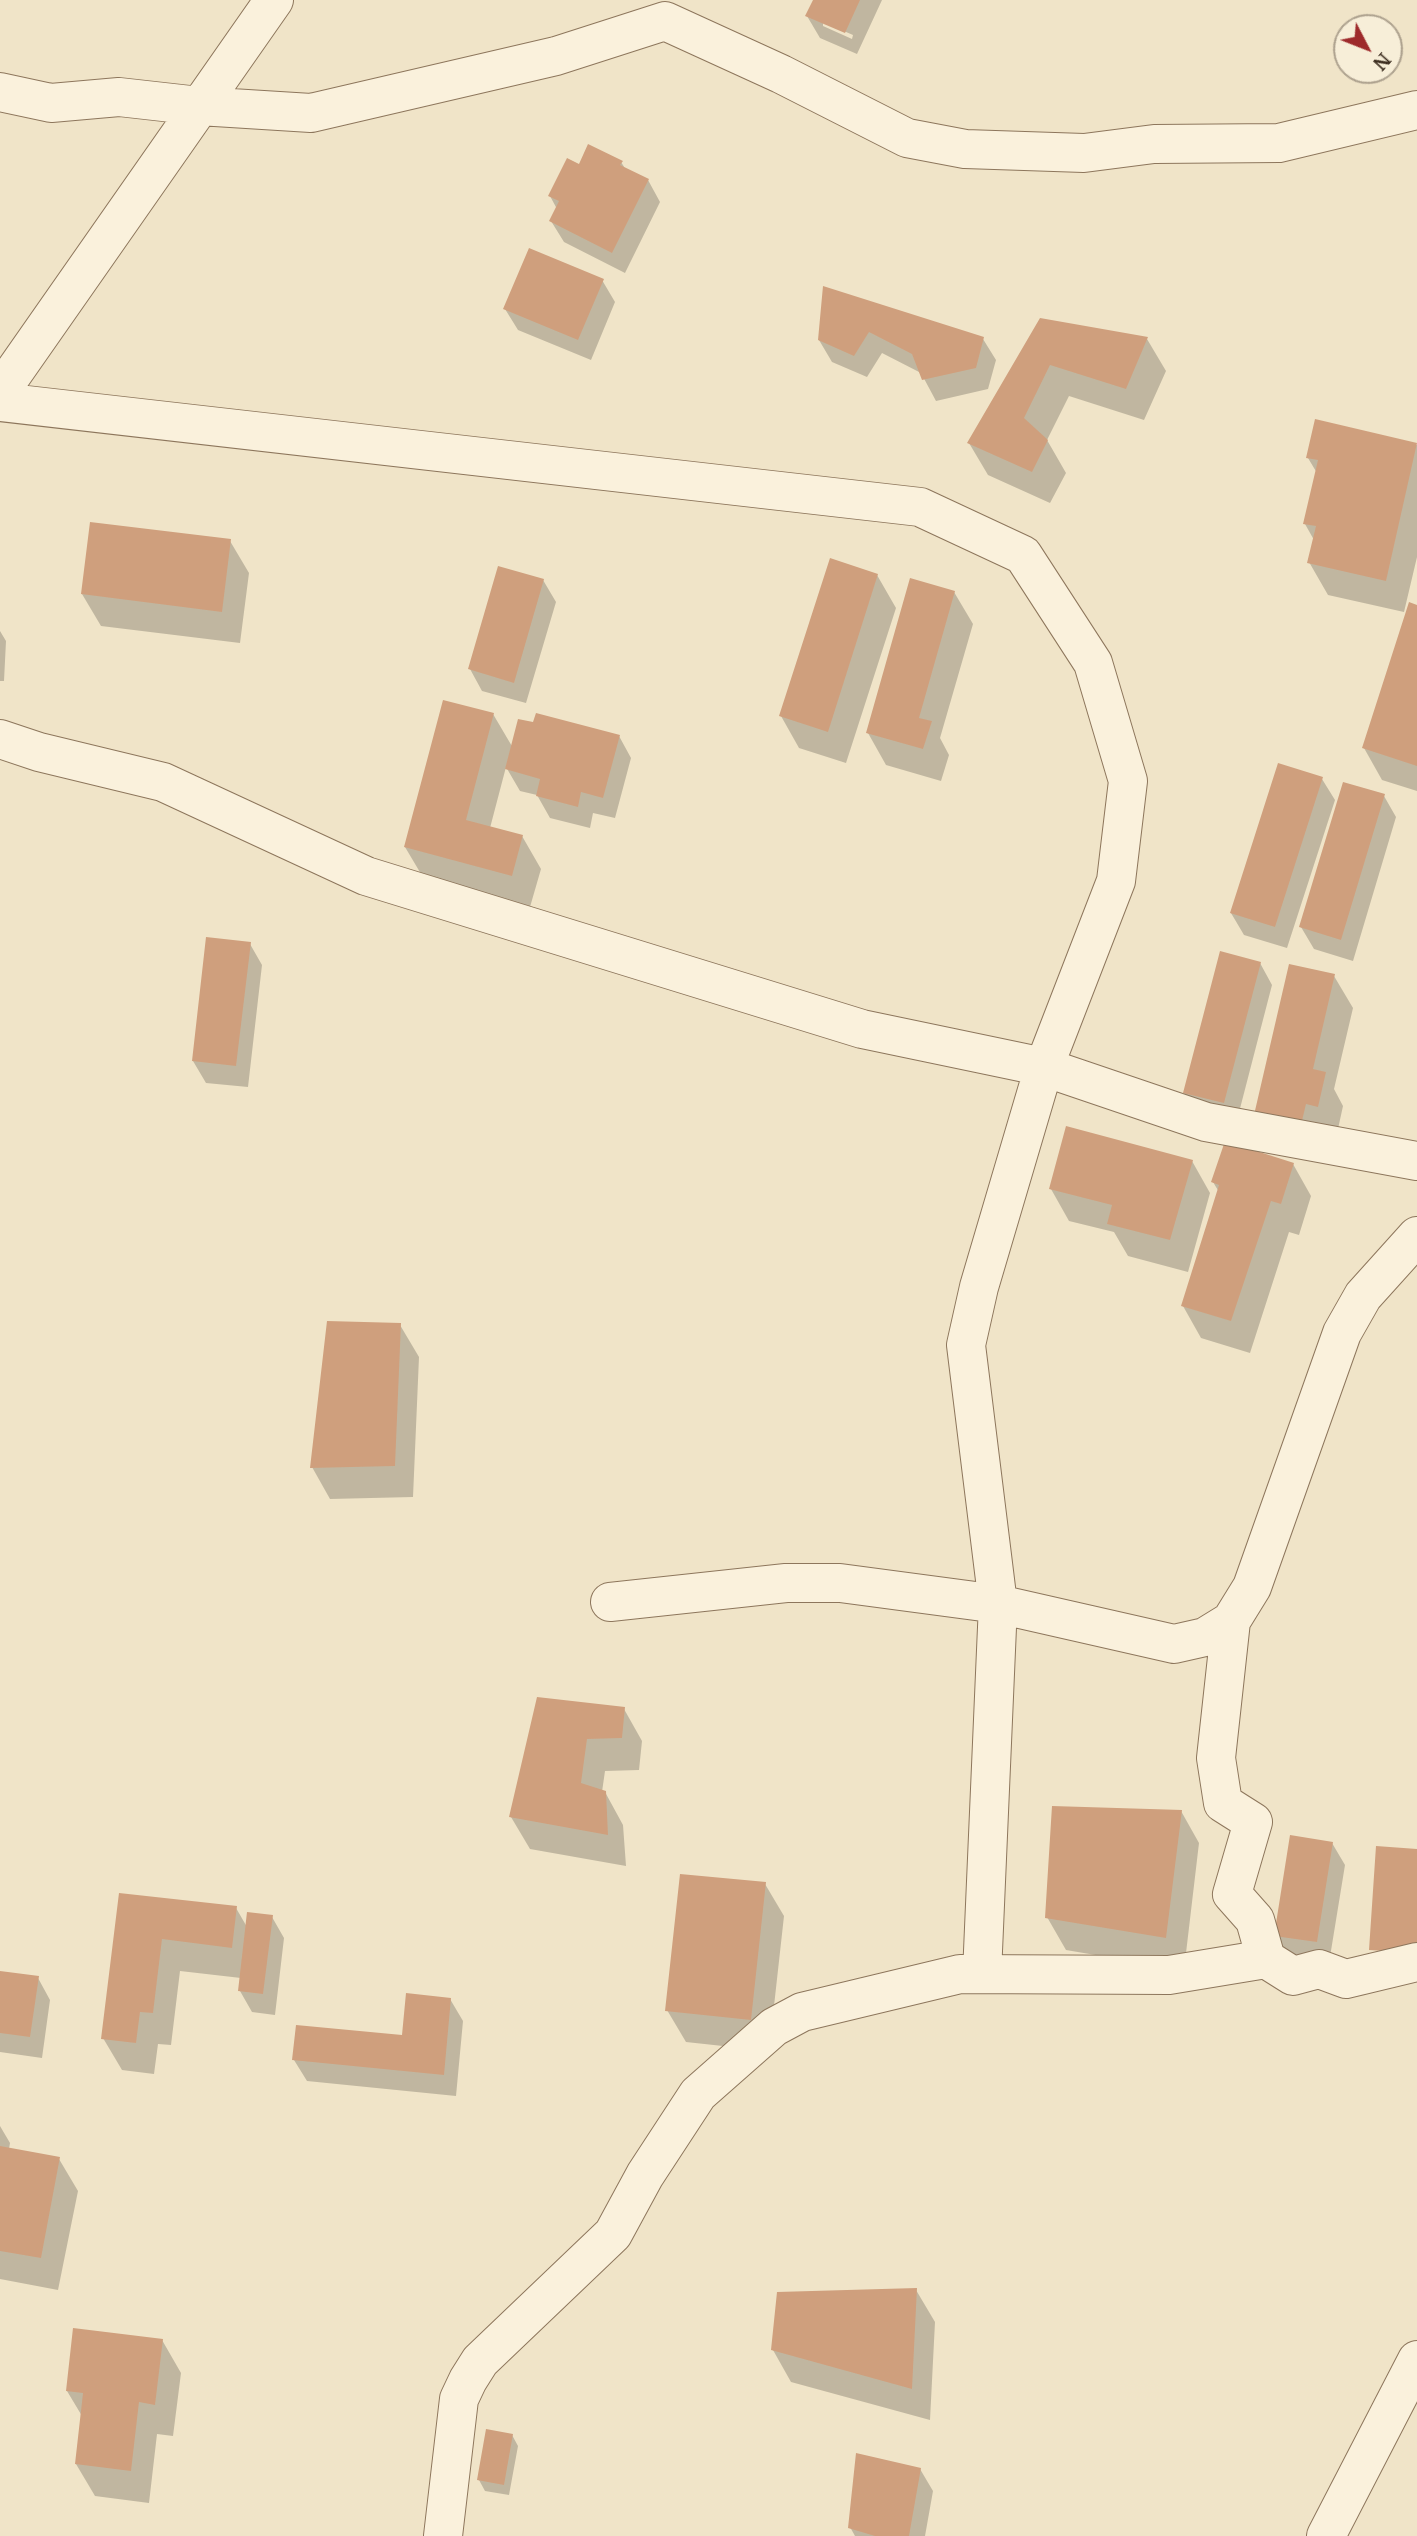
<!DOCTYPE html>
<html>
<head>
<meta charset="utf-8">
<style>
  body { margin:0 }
  #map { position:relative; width:1417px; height:2536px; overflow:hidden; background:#f0e4c8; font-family:Merriweather,serif }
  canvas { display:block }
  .north { position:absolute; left:1333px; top:14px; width:70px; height:70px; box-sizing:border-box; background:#f7eed8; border:2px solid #ada18e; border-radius:50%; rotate:132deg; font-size:19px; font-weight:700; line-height:28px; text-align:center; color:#3d2e20 }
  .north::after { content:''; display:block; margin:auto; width:24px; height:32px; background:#9e2a2b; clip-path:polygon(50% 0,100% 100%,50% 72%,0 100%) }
</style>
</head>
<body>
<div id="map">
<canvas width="1417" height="2536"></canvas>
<div class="north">N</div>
</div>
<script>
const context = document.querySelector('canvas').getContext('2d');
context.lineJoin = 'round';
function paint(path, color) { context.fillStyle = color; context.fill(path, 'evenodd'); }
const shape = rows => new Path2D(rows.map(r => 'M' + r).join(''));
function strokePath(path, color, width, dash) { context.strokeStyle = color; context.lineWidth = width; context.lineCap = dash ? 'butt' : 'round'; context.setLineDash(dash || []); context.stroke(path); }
paint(shape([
  [815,0,882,0,857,54,820,38,807,16],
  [823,22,853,35,852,39,823,26],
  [621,162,626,170,648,180,660,202,625,273,564,242,551,221,557,209,550,196],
  [602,280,615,302,591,360,518,330,505,309],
  [825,288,983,339,996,360,988,389,936,401,921,373,882,353,867,377,832,362,819,340],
  [1041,320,1147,339,1166,371,1144,420,1069,396,1047,440,1066,473,1050,503,988,475,969,443],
  [1316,421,1417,445,1417,557,1404,612,1328,595,1309,562,1314,540,1305,524,1317,473,1308,458],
  [230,541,249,573,240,643,101,626,82,594],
  [877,575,896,608,846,763,799,748,781,716],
  [543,580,556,602,526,703,482,691,470,669],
  [954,592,973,624,940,738,949,755,941,781,886,765,868,733],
  [1417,607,1417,791,1382,780,1364,748],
  [0,631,6,641,4,681,0,681],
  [493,714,513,748,619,736,631,758,615,818,593,813,590,828,550,818,537,795,520,791,506,767,490,828,522,836,541,869,530,907,424,879,405,847],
  [1322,779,1335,800,1287,948,1244,935,1231,913],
  [1384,796,1396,817,1353,961,1314,949,1301,927],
  [250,944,262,965,248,1087,206,1083,193,1061],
  [1260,963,1272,985,1236,1124,1197,1114,1184,1093],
  [1334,976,1353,1008,1334,1089,1343,1106,1336,1138,1275,1147],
  [1192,1161,1210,1193,1188,1272,1128,1256,1114,1232,1069,1221,1051,1189],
  [1293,1164,1311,1196,1299,1235,1289,1232,1250,1353,1201,1338,1183,1306,1219,1192,1213,1182],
  [400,1325,419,1357,413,1497,330,1499,312,1467],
  [538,1699,624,1709,642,1741,639,1770,605,1771,602,1792,605,1792,623,1825,626,1866,530,1849,511,1817],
  [1181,1811,1199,1843,1184,1970,1066,1950,1047,1917],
  [1332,1843,1345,1865,1329,1963,1288,1957,1276,1935],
  [765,1884,784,1916,769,2051,686,2042,667,2010],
  [120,1895,236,1908,247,1927,272,1917,284,1938,275,2015,252,2012,240,1991,241,1978,180,1971,171,2045,158,2044,154,2074,122,2070,103,2038],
  [0,1973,38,1978,50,2000,42,2058,0,2052],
  [450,1999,463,2021,456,2096,307,2081,294,2060,403,2037],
  [0,2126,10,2143,9,2149,59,2159,78,2191,58,2290,0,2279],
  [916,2290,935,2322,930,2420,791,2382,773,2350],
  [162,2340,181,2373,173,2436,157,2434,149,2503,95,2496,76,2464,82,2416,67,2391],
  [512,2435,518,2446,509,2495,485,2491,479,2480],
  [920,2469,933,2491,925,2536,855,2536,850,2527]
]), '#0003');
paint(shape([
  [813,0,860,0,845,33,805,16],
  [588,144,623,161,620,165,649,179,612,253,549,221,559,201,548,196,567,158,579,164],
  [529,248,604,279,578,340,503,309],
  [823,286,984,337,976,368,922,380,912,354,869,332,854,356,818,340],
  [1040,318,1148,337,1126,389,1050,365,1024,418,1048,440,1032,472,967,443],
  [1315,419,1417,443,1386,581,1307,563,1316,526,1303,524,1318,460,1306,458],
  [90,522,231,539,222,612,81,594],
  [830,558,878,574,828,732,779,716],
  [498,566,544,579,514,683,468,669],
  [910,578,955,591,919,718,932,721,923,749,866,733],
  [1409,602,1417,605,1417,766,1362,748],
  [443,700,494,713,466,820,523,835,512,876,404,847],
  [536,713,620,735,603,798,581,792,578,807,536,796,540,779,505,769,518,719,533,722],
  [1278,763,1323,777,1275,927,1230,913],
  [1343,782,1385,794,1341,940,1299,927],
  [206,937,251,942,236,1066,192,1061],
  [1220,951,1261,962,1224,1103,1183,1093],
  [1289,964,1335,974,1313,1069,1326,1072,1318,1107,1306,1104,1301,1125,1254,1115],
  [1066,1126,1193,1160,1170,1240,1107,1224,1112,1205,1049,1189],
  [1225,1141,1294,1163,1281,1204,1271,1201,1231,1321,1181,1306,1219,1185,1211,1182],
  [327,1321,401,1323,395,1466,310,1468],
  [537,1697,625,1707,622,1738,587,1739,581,1783,606,1791,608,1835,509,1817],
  [1052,1806,1182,1810,1166,1938,1045,1918],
  [1290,1835,1333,1842,1317,1942,1274,1936],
  [1376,1846,1417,1849,1417,1953,1369,1950],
  [680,1874,766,1882,751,2020,665,2011],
  [119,1893,237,1906,232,1948,162,1939,153,2013,140,2012,136,2043,101,2039],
  [247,1912,273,1915,263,1994,238,1991],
  [0,1971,39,1976,30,2037,0,2033],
  [406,1993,451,1998,444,2075,292,2060,296,2025,402,2035],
  [0,2146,60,2157,41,2258,0,2251],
  [917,2288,912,2389,771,2350,777,2292],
  [73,2328,163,2339,155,2405,139,2402,131,2471,75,2464,83,2393,66,2391],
  [486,2429,513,2434,504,2485,477,2480],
  [856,2453,921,2468,909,2536,875,2536,848,2528]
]), '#cf9f7d');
const minor = shape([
  [0,92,51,103,119,97,199,106,311,113,556,56,665,21,781,74,907,138,965,149,1084,153,1154,144,1279,143,1417,110],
  [0,392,274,0],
  [0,402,920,507,1023,555,1093,663,1128,781,1116,881,1044,1067,979,1287,966,1345,998,1604,982,1974],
  [0,739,39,752,163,782,366,876,862,1029,1044,1067,1206,1122,1417,1161],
  [610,1602,786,1583,840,1583,998,1604,1174,1644,1205,1637,1231,1621,1252,1587,1342,1333,1363,1296,1417,1236],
  [1231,1621,1216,1758,1223,1803,1253,1822,1232,1894,1255,1920,1266,1959,1293,1976,1319,1969,1346,1979,1417,1962],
  [443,2536,459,2399,468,2380,480,2361,613,2234,645,2175,698,2094,774,2027,802,2012,960,1974,1169,1975,1266,1959],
  [1326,2536,1417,2360]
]);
strokePath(minor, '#8d765c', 40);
strokePath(minor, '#faf1dc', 38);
</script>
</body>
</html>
